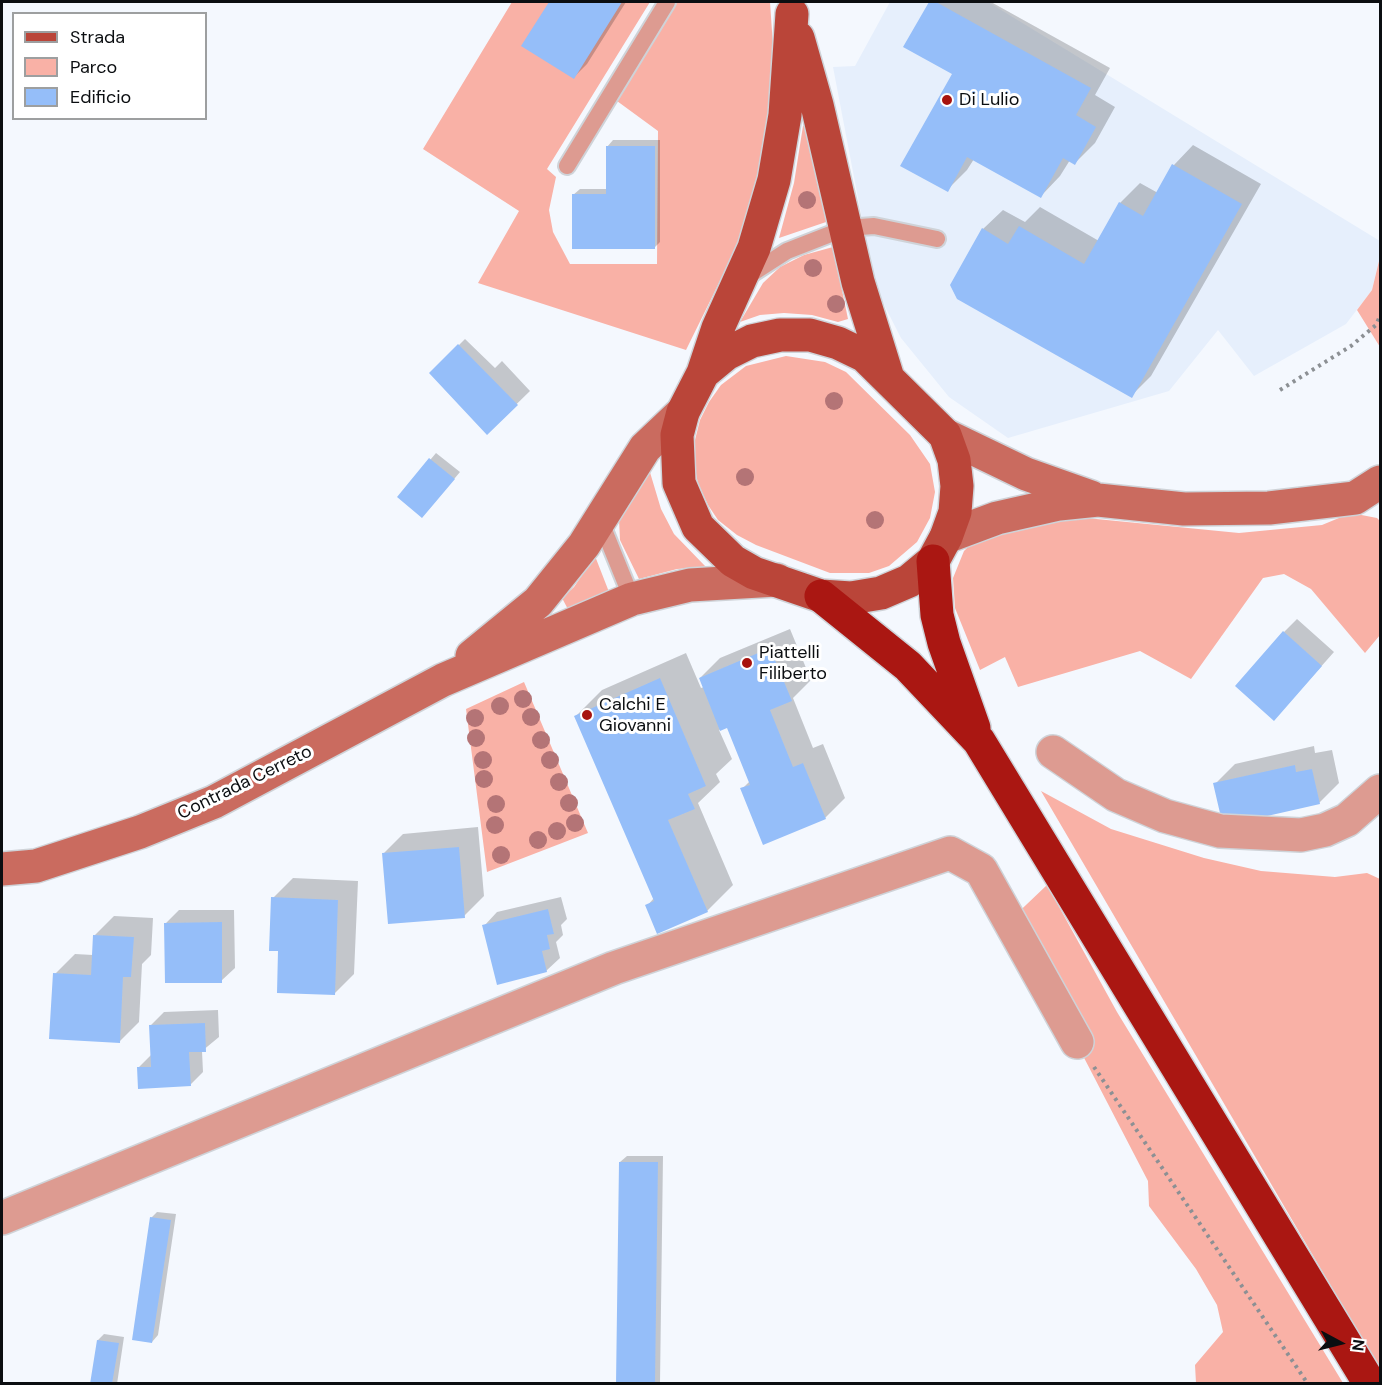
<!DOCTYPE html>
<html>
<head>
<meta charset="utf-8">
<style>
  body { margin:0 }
  #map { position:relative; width:1382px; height:1385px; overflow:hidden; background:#f4f8fe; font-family:"DM Sans",sans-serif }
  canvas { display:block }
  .frame { position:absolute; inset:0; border:3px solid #0b0e11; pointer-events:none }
  .legend { position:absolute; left:12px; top:12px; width:195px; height:108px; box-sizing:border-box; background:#fff; border:2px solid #9d9fa0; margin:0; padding:8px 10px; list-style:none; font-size:18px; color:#0b0e11 }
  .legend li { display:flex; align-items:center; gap:12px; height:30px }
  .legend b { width:30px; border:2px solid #9d9fa0 }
  .north { position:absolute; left:1310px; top:1313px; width:60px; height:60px; -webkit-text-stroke:4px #fff; paint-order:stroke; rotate:97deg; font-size:16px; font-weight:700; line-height:24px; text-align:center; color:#0b0e11 }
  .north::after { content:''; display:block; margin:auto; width:21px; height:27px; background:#0b0e11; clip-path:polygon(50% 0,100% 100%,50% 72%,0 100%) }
</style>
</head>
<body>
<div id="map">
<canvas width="1382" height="1385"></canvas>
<div class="frame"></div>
<ul class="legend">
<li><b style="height:8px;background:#ba4539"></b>Strada</li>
<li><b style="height:16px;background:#f9b1a6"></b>Parco</li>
<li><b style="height:16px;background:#95bef9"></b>Edificio</li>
</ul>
<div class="north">N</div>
</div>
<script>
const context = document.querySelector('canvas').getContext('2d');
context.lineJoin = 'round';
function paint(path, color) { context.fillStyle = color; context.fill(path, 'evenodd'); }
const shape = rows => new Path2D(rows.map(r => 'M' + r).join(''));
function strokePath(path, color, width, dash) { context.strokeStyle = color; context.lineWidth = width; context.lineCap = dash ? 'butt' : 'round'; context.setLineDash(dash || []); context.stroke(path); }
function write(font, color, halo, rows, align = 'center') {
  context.font = font + ' "DM Sans",sans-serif'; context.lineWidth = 6; context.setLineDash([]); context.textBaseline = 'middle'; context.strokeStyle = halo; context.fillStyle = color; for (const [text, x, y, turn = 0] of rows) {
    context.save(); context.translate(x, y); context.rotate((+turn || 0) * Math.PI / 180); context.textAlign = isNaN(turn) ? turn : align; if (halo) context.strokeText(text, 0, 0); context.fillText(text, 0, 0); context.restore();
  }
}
paint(shape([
  [890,2,988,2,1380,241,1380,257,1372,290,1346,324,1254,376,1218,330,1169,391,1008,438,949,397,901,338,875,287,833,67,855,66]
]), '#e6effc');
paint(shape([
  [512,2,650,2,547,169,556,177,549,210,553,232,570,264,657,264,658,131,617,101,676,2,770,2,775,76,774,126,748,224,686,350,478,283,519,211,423,149],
  [809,124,829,221,779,238,794,183,803,126],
  [833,247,848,319,838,322,812,315,784,313,760,315,740,322,763,283,780,267,804,255],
  [1380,257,1380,347,1357,310,1372,290],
  [786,356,825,362,846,372,910,435,930,464,935,492,930,518,917,542,889,566,869,573,830,573,756,545,737,535,718,520,708,505,698,484,694,463,694,444,700,420,709,402,721,385,746,366],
  [649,469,661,509,674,534,706,567,677,569,639,579,620,540,619,519],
  [1351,513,1377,518,1380,521,1380,635,1365,653,1311,589,1284,574,1263,578,1191,679,1140,651,1018,687,1005,657,980,670,955,608,953,578,964,551,984,531,1076,517,1239,533,1322,525],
  [595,556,609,592,570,613,562,598,574,587],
  [524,682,588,833,487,872,466,709],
  [1041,791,1111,829,1204,858,1261,871,1335,877,1367,873,1380,879,1380,1370],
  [1047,885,1117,1012,1343,1383,1196,1383,1195,1365,1223,1332,1217,1305,1196,1269,1149,1206,1148,1181,1080,1050,1006,924]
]), '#f9b1a6');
paint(shape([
  [550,2,626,2,587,64,574,77,523,46],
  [931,2,991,2,1110,68,1095,95,1115,107,1095,143,1075,163,1070,160,1060,176,1041,196,974,159,967,170,947,190,954,73,905,46],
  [613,140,660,140,660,242,654,248,573,195,580,189,607,189,607,147],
  [1193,145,1261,184,1151,376,1131,396,983,229,1003,210,1025,222,1040,207,1099,241,1120,203,1140,183,1158,193,1174,165],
  [465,339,495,368,502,361,530,391,487,433,431,373],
  [436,453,460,472,428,510,399,497],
  [1297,619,1334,652,1287,705,1284,632],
  [790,629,811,680,793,698,813,748,823,744,845,798,825,818,742,789,750,781,727,726,719,730,732,759,716,774,720,782,698,803,733,885,707,911,647,906,654,898,576,716,602,690,686,653,701,688,704,687,700,678,720,658],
  [1314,746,1315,753,1332,750,1339,783,1319,803,1215,784,1235,764],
  [478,827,484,896,464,916,383,854,403,834],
  [293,878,358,881,354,974,334,994,280,950,273,898],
  [561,897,567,919,561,925,563,935,556,942,560,958,546,971,484,926,497,912],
  [179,910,234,910,235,968,221,981,166,923],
  [114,916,153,918,151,955,142,964,139,1022,119,1042,55,974,75,954,93,955,94,936],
  [218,1010,219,1037,202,1051,203,1072,190,1085,138,1068,152,1054,151,1025,164,1012],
  [627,1156,663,1156,660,1384,618,1384,620,1162],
  [157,1212,176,1214,158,1335,152,1342,151,1218],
  [104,1334,124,1337,117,1384,92,1384,98,1340]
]), '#0003');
paint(shape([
  [549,2,622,2,574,79,521,46],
  [929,2,936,2,1091,88,1076,115,1096,127,1075,165,1063,158,1041,198,967,157,948,192,900,166,952,74,903,47],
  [606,146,655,146,655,249,572,249,572,194,606,194],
  [1172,164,1242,204,1132,398,957,299,950,285,982,228,1008,244,1019,226,1084,264,1119,202,1143,216],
  [458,344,518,405,487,435,429,373],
  [429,458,455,479,422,518,397,497],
  [1283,631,1322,666,1274,721,1235,686],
  [770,648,792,701,770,710,793,767,803,763,826,819,763,845,740,788,750,785,727,728,720,731,699,678],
  [660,678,706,786,688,794,695,809,668,820,708,912,657,934,645,905,654,901,574,716],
  [1295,765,1296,772,1312,769,1320,804,1223,826,1213,783],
  [459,847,465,918,388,924,382,853],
  [271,897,338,900,335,995,277,993,278,951,269,951],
  [548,909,554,934,547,935,550,949,542,951,547,972,497,985,482,925],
  [222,922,222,983,165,983,164,923],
  [93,935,134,937,131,977,123,977,120,1043,49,1039,53,973,91,975],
  [205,1023,206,1052,189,1052,191,1086,138,1089,137,1067,151,1067,149,1025],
  [619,1162,658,1162,655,1384,616,1384],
  [150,1217,171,1220,152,1343,132,1340],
  [97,1340,119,1343,112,1384,90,1384]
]), '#95bef9');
const lane = shape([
  [567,166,667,2],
  [745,278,787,251,846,228,874,226,937,239],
  [600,520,632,599]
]);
const street = shape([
  [1053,752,1116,795,1165,816,1220,831,1301,835,1325,830,1347,820,1380,791],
  [2,1218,614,968,950,853,981,870,1077,1042]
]);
const secondary = shape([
  [945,435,1026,474,1091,497],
  [946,537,997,518,1059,504,1098,500,1184,509,1269,508,1355,498,1380,482],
  [472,656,538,602,584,545,645,448,683,412],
  [2,869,36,866,140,832,214,802,443,680,632,599,690,585,777,580]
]);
const primary = shape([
  [798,38,817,105,858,282,887,375],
  [703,373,726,354,752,341,780,335,810,335,838,343,865,356,945,435,954,460,957,486,955,512,946,537,933,561,909,581,881,593,851,598,821,596,754,573,733,561,698,527,679,483,677,435,683,412,703,373,718,328,754,248,774,180,785,115,792,14]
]);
const highway = shape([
  [933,561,937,615,944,643,974,728],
  [821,596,908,666,979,741,1370,1384]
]);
strokePath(lane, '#cfd3d8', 20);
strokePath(street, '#cfd3d8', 36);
strokePath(secondary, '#cfd3d8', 36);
strokePath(primary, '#cfd3d8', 36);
strokePath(highway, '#cfd3d8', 36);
strokePath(shape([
  [1280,390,1351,346,1376,325,1380,316],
  [1094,1067,1308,1384]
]), '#8c9094', 4, [3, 4.5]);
strokePath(lane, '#dd9b91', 16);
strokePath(street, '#dd9b91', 33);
strokePath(secondary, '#ca6b5f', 33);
strokePath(primary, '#ba4539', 33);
strokePath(highway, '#aa1712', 33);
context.fillStyle = '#b47476';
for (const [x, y] of [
  [807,200],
  [813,268],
  [836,304],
  [834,401],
  [745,477],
  [875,520],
  [523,699],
  [500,706],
  [531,717],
  [475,718],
  [476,738],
  [541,740],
  [483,760],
  [550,760],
  [484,779],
  [559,782],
  [569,803],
  [496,804],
  [575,823],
  [495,825],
  [557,831],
  [538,840],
  [501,855]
]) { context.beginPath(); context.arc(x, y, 9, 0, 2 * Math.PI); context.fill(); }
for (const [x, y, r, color] of [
  [947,100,6,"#a7130f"],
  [747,663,6,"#a7130f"],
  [587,715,6,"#a7130f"]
]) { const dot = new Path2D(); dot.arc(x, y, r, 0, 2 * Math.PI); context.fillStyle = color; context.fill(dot); strokePath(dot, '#fff', 2); }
write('18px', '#0b0e11', '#fff', [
  ["Di Lulio",959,100],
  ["Piattelli",759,653],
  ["Filiberto",759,674],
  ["Calchi E",599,705],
  ["Giovanni",599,726]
], 'left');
write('18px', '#0b0e11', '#fff', [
  ["Contrada Cerreto",245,783,-26]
]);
</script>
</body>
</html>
